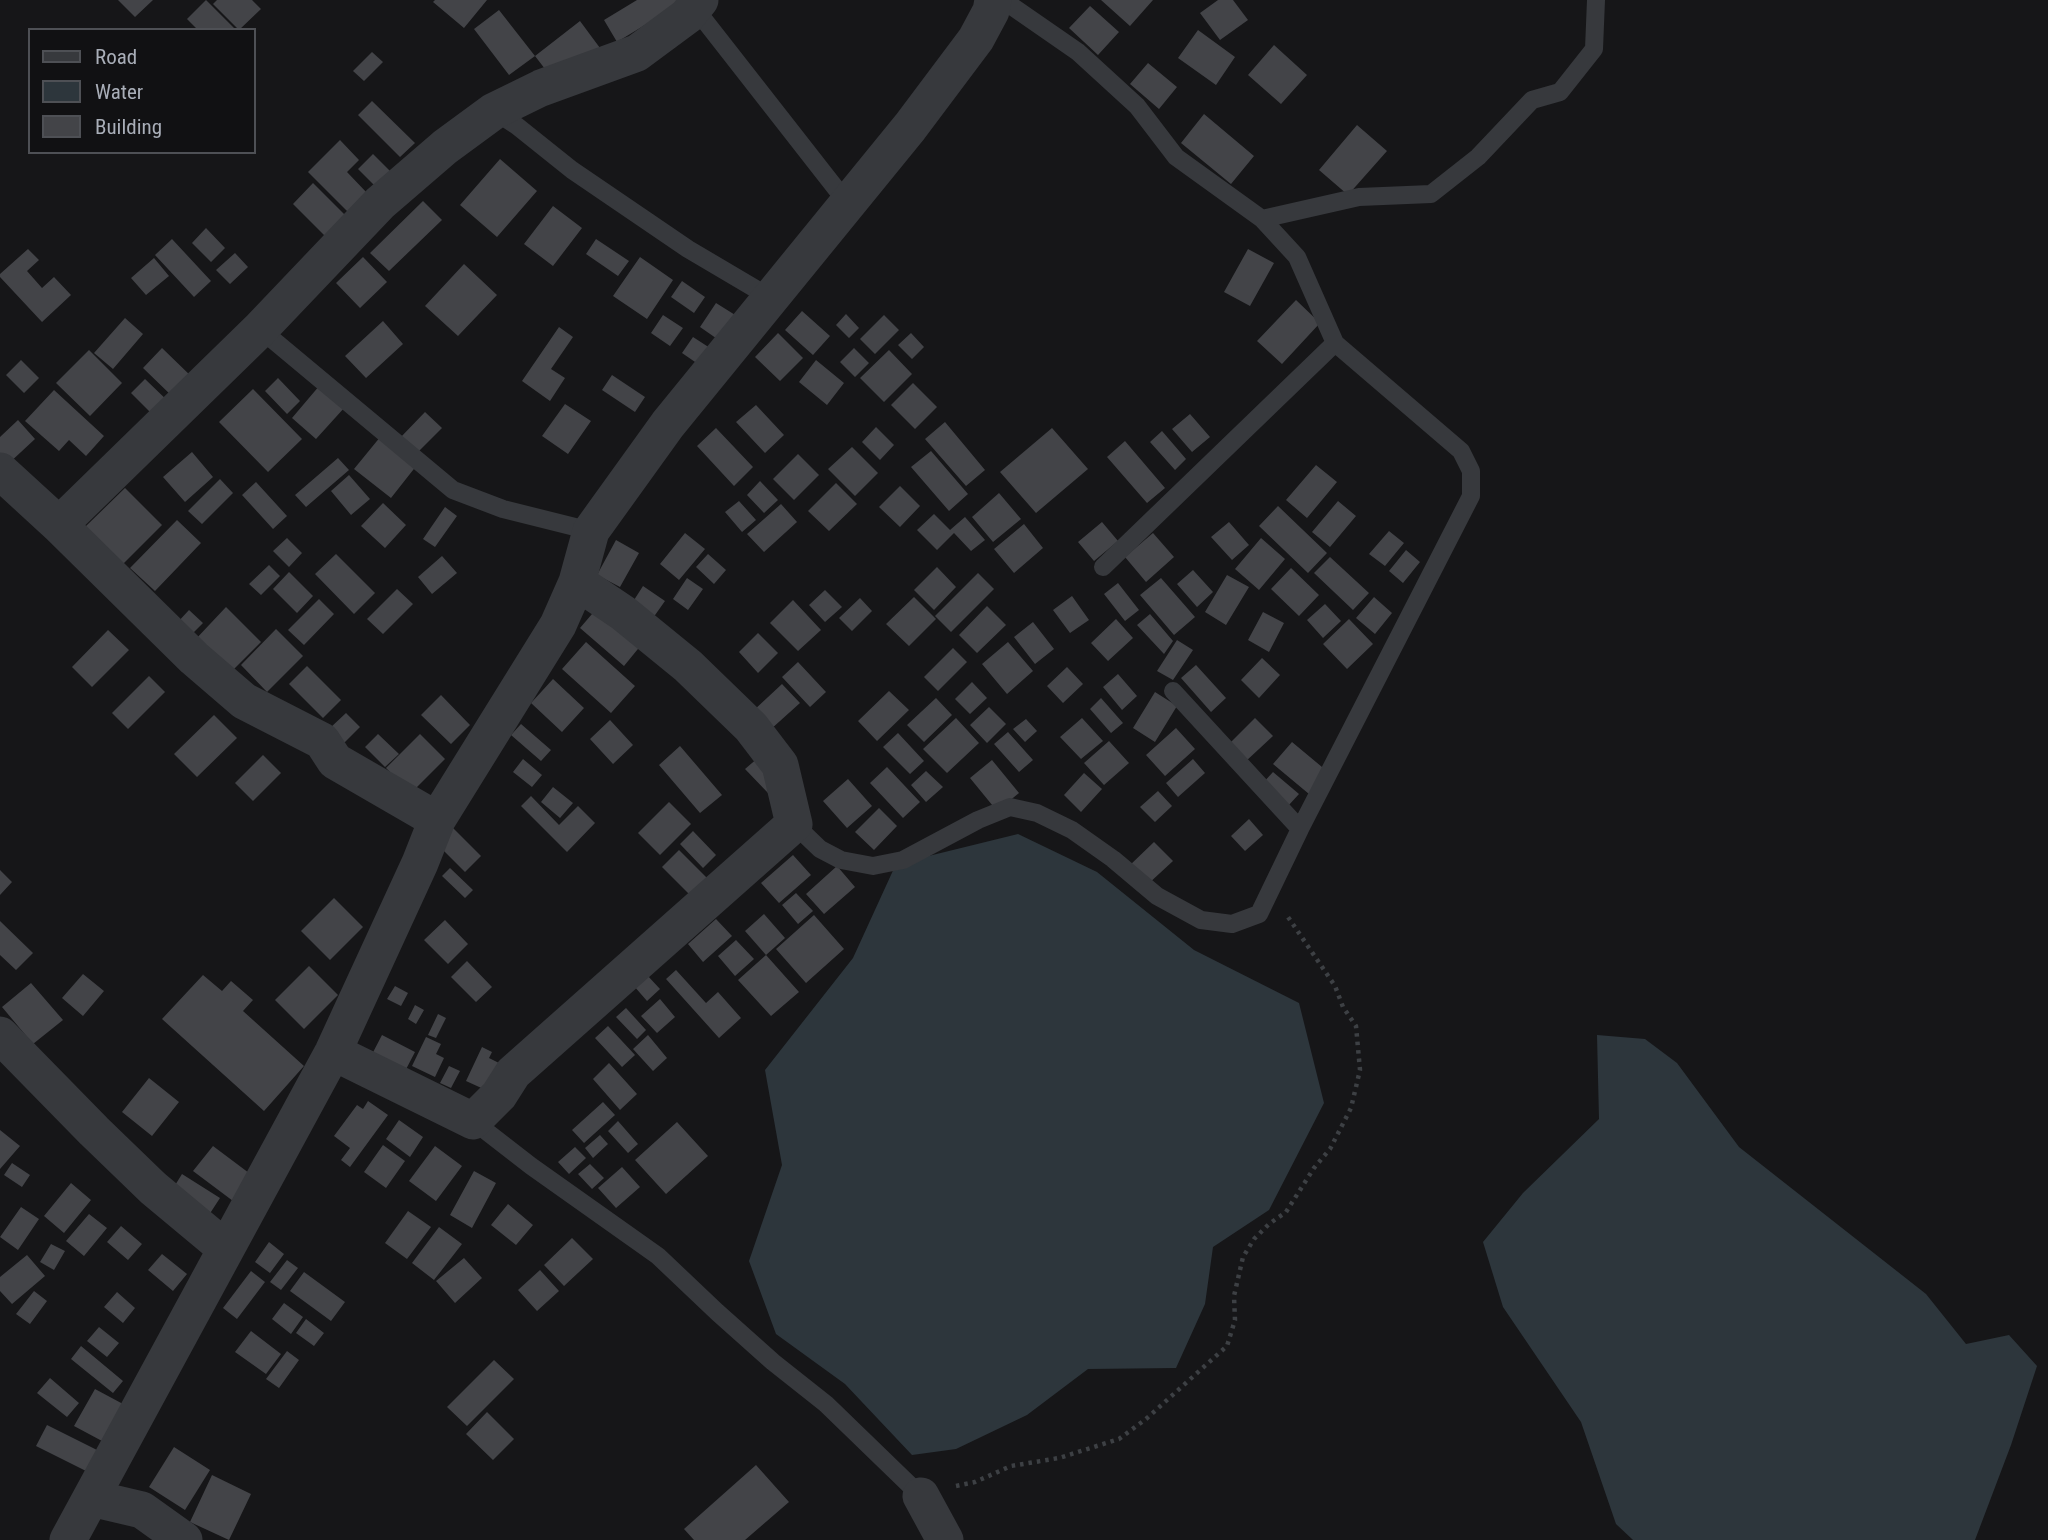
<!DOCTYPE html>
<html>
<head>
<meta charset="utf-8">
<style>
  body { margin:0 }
  #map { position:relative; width:2048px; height:1540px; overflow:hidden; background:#161618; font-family:"Roboto Condensed",sans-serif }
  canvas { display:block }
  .legend { position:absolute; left:28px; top:28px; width:228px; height:126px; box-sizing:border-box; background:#111113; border:2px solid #4e5055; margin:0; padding:9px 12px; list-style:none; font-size:21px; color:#a9aeb8 }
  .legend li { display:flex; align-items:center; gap:14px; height:35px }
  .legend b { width:35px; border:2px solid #4e5055 }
</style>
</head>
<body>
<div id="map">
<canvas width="2048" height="1540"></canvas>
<ul class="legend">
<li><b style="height:9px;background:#37393d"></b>Road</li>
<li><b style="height:19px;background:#2d363c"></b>Water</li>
<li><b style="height:19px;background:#434448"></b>Building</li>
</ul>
</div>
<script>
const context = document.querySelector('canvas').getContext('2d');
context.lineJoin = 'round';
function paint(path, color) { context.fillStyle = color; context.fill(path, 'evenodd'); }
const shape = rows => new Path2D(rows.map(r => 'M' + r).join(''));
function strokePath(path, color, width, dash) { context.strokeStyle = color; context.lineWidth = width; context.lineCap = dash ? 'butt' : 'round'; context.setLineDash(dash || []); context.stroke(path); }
paint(shape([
  [1018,834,1097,872,1194,950,1299,1003,1324,1103,1269,1210,1213,1247,1205,1304,1176,1368,1088,1369,1027,1415,956,1449,912,1455,845,1384,776,1334,749,1261,782,1165,765,1070,853,958,896,864],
  [1597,1035,1645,1039,1677,1063,1739,1147,1926,1294,1966,1344,2009,1335,2037,1366,2011,1445,1975,1540,1633,1540,1616,1524,1581,1422,1503,1307,1483,1242,1523,1193,1599,1119]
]), '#2d363c');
paint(shape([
  [118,0,153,0,135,17],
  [206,0,236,30,198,30,187,19],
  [217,0,252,0,261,9,239,30,213,4],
  [435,0,487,0,464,28,433,2],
  [637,0,686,0,617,42,604,20],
  [1101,0,1153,0,1130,26],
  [1218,0,1233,0,1248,20,1220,40,1200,13],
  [1090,6,1119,32,1098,55,1069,28],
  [499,10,535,56,509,75,474,29],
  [580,21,600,48,555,82,535,56],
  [1198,30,1235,57,1216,85,1178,58],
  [1274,45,1307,75,1281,104,1248,75],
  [372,52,383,62,364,81,353,71],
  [1148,63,1177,87,1159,109,1130,84],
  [372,101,415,143,400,157,358,115],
  [1204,114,1254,156,1231,184,1181,143],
  [1357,125,1387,151,1348,195,1319,170],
  [340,140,359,160,347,172,368,194,349,213,308,172],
  [373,154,390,171,375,186,358,169],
  [500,159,537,191,497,237,460,205],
  [313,183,353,223,332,243,293,204],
  [423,201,442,220,389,271,370,253],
  [553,206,582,228,553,266,524,244],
  [206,228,225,248,211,262,192,243],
  [172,239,211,281,194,297,155,255],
  [596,239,629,261,618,276,586,254],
  [28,249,39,260,27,271,42,288,54,277,71,295,42,322,0,277,0,274],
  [1248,249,1274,263,1250,306,1224,292],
  [235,253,248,267,230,284,216,270],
  [363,257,387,282,360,308,336,283],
  [640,257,673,280,647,319,613,296],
  [154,258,169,276,146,295,131,278],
  [464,264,497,295,458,336,425,306],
  [682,281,705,297,694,313,671,297],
  [1296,300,1320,323,1282,364,1257,341],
  [716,303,740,318,723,343,700,327],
  [802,311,830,336,813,355,785,330],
  [846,314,859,328,849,338,836,325],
  [663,315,683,328,670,346,651,333],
  [884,315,899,330,875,354,860,339],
  [125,318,143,334,113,369,94,353],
  [383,321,403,344,366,378,345,356],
  [559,327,573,337,551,369,565,378,550,401,522,381],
  [778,333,803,358,780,381,755,357],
  [911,333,924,347,912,359,898,345],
  [693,337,710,348,698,364,682,353],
  [162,348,193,378,174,398,143,368],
  [854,348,869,363,855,377,840,362],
  [89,350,122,383,90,416,56,383],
  [889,350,912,374,884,402,860,378],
  [21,360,39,378,24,393,6,375],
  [816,360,844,383,827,405,799,382],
  [612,375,645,397,635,412,602,390],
  [278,378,300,401,287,414,265,391],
  [145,379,172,405,158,420,131,393],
  [913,383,937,407,915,429,891,405],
  [320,385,345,407,316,439,292,418],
  [253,389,302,439,268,472,219,422],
  [54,390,104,436,86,456,69,440,59,451,25,421],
  [565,404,591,421,568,454,542,436],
  [756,405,784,435,765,453,736,422],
  [425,412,442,428,415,455,399,439],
  [1190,414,1210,437,1192,452,1172,429],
  [18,420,35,439,7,465,0,457,0,437],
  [945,422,985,470,966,486,925,439],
  [876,427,894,445,880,460,862,442],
  [716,428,753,467,734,486,697,446],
  [1052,428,1088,469,1036,513,1000,472],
  [1162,431,1186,459,1175,470,1150,442],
  [381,436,417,465,391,498,354,469],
  [1125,441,1165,488,1147,503,1107,457],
  [852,447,878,473,855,496,828,469],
  [931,451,968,494,949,511,911,467],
  [192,452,213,477,185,502,163,477],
  [798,454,819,475,794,500,773,479],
  [338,458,349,470,306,507,295,495],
  [1316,465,1337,482,1307,518,1286,500],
  [349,475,370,499,351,515,331,491],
  [220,479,233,493,202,524,188,511],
  [760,481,778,500,764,513,747,495],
  [256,482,287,516,273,529,242,495],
  [836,483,857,504,829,531,808,511],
  [900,486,920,506,900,527,879,507],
  [125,488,162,525,123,564,85,527],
  [999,493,1021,519,993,542,972,517],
  [739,501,756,520,742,532,725,512],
  [1338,501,1356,516,1330,547,1312,532],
  [383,503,406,525,385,548,361,526],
  [781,504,797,522,764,552,747,534],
  [1278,506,1327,553,1308,573,1259,526],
  [445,507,457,516,435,547,423,539],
  [934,514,950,530,965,517,985,540,971,551,954,533,937,550,917,530],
  [177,520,201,543,155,591,130,568],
  [1102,522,1118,541,1094,561,1078,542],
  [1229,522,1249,545,1232,560,1211,537],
  [1024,524,1043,548,1014,573,994,549],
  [1389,531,1404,543,1385,566,1369,554],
  [685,533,705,549,679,580,660,564],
  [1153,533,1174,557,1146,582,1125,557],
  [287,538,302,553,289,567,273,551],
  [1261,538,1285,559,1259,590,1235,569],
  [616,540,639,553,620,587,597,575],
  [1406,550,1420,562,1403,583,1389,571],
  [336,554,375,593,354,614,315,574],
  [708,554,726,570,714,584,696,567],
  [442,556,457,573,432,594,418,577],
  [1330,557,1369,593,1353,610,1314,573],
  [269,565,280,576,261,595,249,584],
  [937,567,956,587,934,610,914,590],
  [1291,568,1319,595,1299,616,1271,589],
  [1193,570,1213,592,1197,607,1177,584],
  [289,572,313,596,297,613,273,589],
  [978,573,994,589,951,632,935,616],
  [1227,575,1249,587,1226,625,1205,612],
  [687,578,703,589,688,610,673,599],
  [1161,578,1195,617,1174,635,1140,595],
  [1118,583,1139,610,1125,621,1104,594],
  [643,586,665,601,648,625,627,611],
  [397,589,413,604,383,634,367,619],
  [825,590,842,607,825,622,809,605],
  [1072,596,1089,620,1070,633,1053,610],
  [914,597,936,619,909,646,886,624],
  [1374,597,1392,613,1375,634,1356,618],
  [860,598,872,611,852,631,839,618],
  [319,599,334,614,304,645,288,630],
  [793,600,821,630,798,651,770,623],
  [1325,604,1341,621,1323,638,1307,620],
  [987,606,1006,625,977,653,959,635],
  [226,607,261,642,228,675,194,641],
  [598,607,642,644,624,666,580,628],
  [189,610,203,623,189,637,176,624],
  [1263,612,1284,623,1269,652,1248,640],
  [1150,614,1173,641,1164,654,1137,625],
  [1116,619,1133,638,1108,661,1091,643],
  [1349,619,1373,644,1347,669,1323,644],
  [1033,622,1054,649,1035,664,1014,637],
  [276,629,303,656,267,692,241,665],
  [108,630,129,650,92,687,72,667],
  [758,633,778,653,758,673,739,652],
  [1177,640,1193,650,1173,680,1157,671],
  [586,642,635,686,611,713,562,669],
  [1008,642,1033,671,1007,694,982,664],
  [953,648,967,662,938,691,924,677],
  [1262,658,1280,675,1259,698,1241,680],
  [798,662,826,692,810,707,782,677],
  [1196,665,1226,698,1211,712,1181,678],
  [307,666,341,700,323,718,289,684],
  [1067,667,1083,684,1063,703,1047,686],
  [1118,674,1137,696,1122,710,1103,687],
  [149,676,165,692,128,729,112,713],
  [553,679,584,708,562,732,531,703],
  [972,682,987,698,970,714,955,699],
  [782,684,800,703,770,730,753,711],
  [889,691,909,710,877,741,858,721],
  [1155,692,1177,706,1155,742,1133,728],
  [441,695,470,725,451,744,421,715],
  [936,698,952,715,924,742,907,725],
  [1101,698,1123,723,1111,733,1090,709],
  [989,707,1006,724,987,743,970,725],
  [346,713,360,727,344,743,330,728],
  [214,715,237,738,197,777,174,754],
  [956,718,979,743,947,773,923,749],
  [1082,718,1103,741,1081,759,1060,737],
  [1255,718,1273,736,1245,762,1228,745],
  [1026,719,1037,731,1025,742,1013,729],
  [610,720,633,745,613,764,590,739],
  [521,724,551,750,541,761,511,735],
  [1176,728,1195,749,1165,776,1146,755],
  [1008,732,1033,760,1019,772,994,744],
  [898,733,924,761,910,774,883,747],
  [378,734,399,754,385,767,365,747],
  [420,734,445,759,411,793,386,768],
  [1109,741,1129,763,1104,785,1084,763],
  [1292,742,1328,772,1309,794,1273,764],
  [680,746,722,795,700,813,659,765],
  [263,755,281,773,253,801,235,783],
  [759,757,781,781,768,793,745,769],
  [523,759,542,775,532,787,513,772],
  [1193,759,1205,773,1178,797,1166,783],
  [992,760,1019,793,997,811,970,778],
  [887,767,920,802,903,818,870,783],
  [926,771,943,787,926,802,911,785],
  [1273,772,1299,794,1288,806,1262,784],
  [1084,773,1102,789,1081,812,1064,795],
  [848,779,872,806,847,828,823,801],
  [553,787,573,803,560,818,541,802],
  [1158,791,1172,806,1155,822,1140,807],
  [531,796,559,825,578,806,595,823,567,852,521,806],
  [669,802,691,824,660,855,638,833],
  [879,808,897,826,874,850,855,832],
  [1249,819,1263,835,1245,851,1231,836],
  [452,827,481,856,465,872,436,843],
  [693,831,716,855,703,868,680,844],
  [1154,842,1173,861,1147,885,1129,866],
  [679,850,711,882,693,898,662,867],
  [793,855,811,875,779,903,761,883],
  [837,866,855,887,824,914,806,894],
  [450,868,473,890,465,898,442,876],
  [0,870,12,882,0,895],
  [796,893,813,911,798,924,782,905],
  [334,898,363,927,330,960,301,931],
  [764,914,785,938,766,955,745,931],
  [814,915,844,949,806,983,776,949],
  [716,919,732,936,703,962,688,944],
  [445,920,468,944,448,964,424,940],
  [0,921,33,953,16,970,0,955],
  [736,940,754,959,735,976,718,956],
  [766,955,799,992,771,1016,738,980],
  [467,961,492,987,476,1002,451,977],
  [309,966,338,995,304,1029,275,1000],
  [676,970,706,1003,718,992,741,1018,719,1038,666,979],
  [83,974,104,991,83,1016,62,998],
  [203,975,222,991,231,981,253,1000,243,1011,304,1066,264,1111,162,1019],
  [647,975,660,989,647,1001,634,986],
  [31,983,63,1020,33,1044,2,1007],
  [395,986,408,993,401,1006,387,999],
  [660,999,675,1017,657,1033,641,1016],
  [415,1005,424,1010,416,1024,408,1019],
  [626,1008,646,1030,637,1039,616,1017],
  [438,1014,446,1018,436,1038,428,1035],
  [608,1026,635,1055,622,1067,595,1038],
  [382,1035,415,1052,402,1077,369,1060],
  [648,1035,667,1058,653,1071,633,1049],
  [426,1037,441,1044,436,1054,444,1058,435,1077,412,1066],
  [482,1047,492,1052,489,1058,501,1064,488,1091,466,1081],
  [609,1063,637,1094,620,1110,593,1079],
  [449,1066,460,1071,451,1088,440,1083],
  [149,1078,179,1102,152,1136,122,1112],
  [368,1101,388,1115,350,1167,341,1160,350,1148,334,1136,357,1105,363,1109],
  [603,1102,615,1115,584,1143,572,1130],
  [399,1120,423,1137,410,1157,386,1139],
  [618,1121,638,1144,628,1153,608,1131],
  [677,1122,708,1156,666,1194,635,1160],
  [0,1130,20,1146,0,1169],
  [600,1135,608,1144,593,1158,585,1148],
  [383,1145,405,1161,386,1188,364,1172],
  [213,1146,253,1176,233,1201,193,1171],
  [435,1146,462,1166,436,1201,409,1181],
  [575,1147,586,1158,569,1174,558,1162],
  [12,1163,30,1175,22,1187,4,1175],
  [590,1164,604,1178,592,1189,578,1174],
  [622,1167,640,1187,616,1208,598,1188],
  [474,1171,496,1183,472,1228,450,1215],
  [182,1174,220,1198,207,1218,169,1195],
  [71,1183,91,1200,64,1233,44,1216],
  [508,1204,533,1225,516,1245,491,1225],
  [21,1207,39,1219,18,1250,0,1237],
  [408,1211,431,1227,407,1259,385,1243],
  [89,1214,107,1228,84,1256,66,1241],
  [121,1226,142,1244,128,1260,107,1242],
  [439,1227,462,1244,434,1280,412,1263],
  [572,1238,593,1259,564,1286,544,1265],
  [269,1242,284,1254,270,1273,255,1262],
  [51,1244,65,1251,54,1270,40,1262],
  [162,1254,187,1274,173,1291,148,1270],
  [27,1255,45,1276,12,1304,0,1291,0,1277],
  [464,1258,482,1278,455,1303,436,1281],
  [287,1260,298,1268,281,1290,270,1282],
  [540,1270,559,1291,537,1311,518,1290],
  [251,1271,265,1282,237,1319,223,1308],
  [304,1272,345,1302,331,1321,290,1291],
  [34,1291,47,1301,30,1324,16,1314],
  [117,1292,135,1308,123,1323,104,1307],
  [284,1303,303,1317,291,1334,272,1319],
  [306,1319,324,1333,314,1346,296,1333],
  [99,1327,119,1343,107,1357,87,1341],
  [251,1331,281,1354,266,1374,235,1352],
  [81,1346,123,1381,113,1393,71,1359],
  [287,1351,299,1360,279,1388,266,1379],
  [494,1360,514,1379,467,1426,447,1407],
  [50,1378,79,1403,67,1417,37,1393],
  [95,1389,123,1404,102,1441,74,1426],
  [487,1412,514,1439,493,1460,466,1434],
  [47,1425,105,1454,94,1475,36,1446],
  [174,1447,210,1470,185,1510,149,1487],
  [756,1465,789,1502,745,1540,694,1540,684,1529],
  [212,1475,251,1494,229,1540,190,1522]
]), '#434448');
strokePath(shape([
  [956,1486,975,1482,1011,1466,1059,1458,1119,1439,1146,1419,1227,1346,1235,1320,1234,1296,1243,1257,1254,1239,1269,1224,1286,1212,1314,1168,1330,1149,1351,1108,1360,1070,1356,1026,1343,1007,1335,986,1288,917]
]), '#3d4044', 4.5, [3.5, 5]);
strokePath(shape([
  [1003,0,1078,52,1137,106,1176,157,1262,219,1297,257,1335,343,1103,567],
  [694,7,848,204],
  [494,111,517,126,572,170,688,249,771,298],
  [1262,219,1359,197,1431,194,1478,157,1532,100,1560,92,1594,49,1596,0],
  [260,329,453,490,503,509,591,531],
  [1173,691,1300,829,1471,496,1471,471,1461,451,1335,343],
  [794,824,820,849,841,860,873,866,903,860,978,820,1010,807,1037,813,1072,830,1113,859,1157,896,1201,920,1232,924,1259,914,1300,829],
  [473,1121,531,1166,658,1256,717,1312,773,1362,826,1404,921,1496]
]), '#37393d', 18);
strokePath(shape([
  [0,471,59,525,194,658,244,701,322,741,335,761,437,820],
  [59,525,260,329,380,203,445,147,494,111,541,88,637,53,687,16,700,0],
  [0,1035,94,1131,153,1188,225,1248],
  [333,1052,473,1121,499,1095,513,1073,794,824,780,765,751,727,688,666,623,613,577,582],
  [921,1496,945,1540],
  [91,1498,142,1510,184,1540],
  [68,1540,333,1052,420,863,437,820,558,625,577,582,591,531,668,424,910,127,976,39,991,11,993,0]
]), '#37393d', 37);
</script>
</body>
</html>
